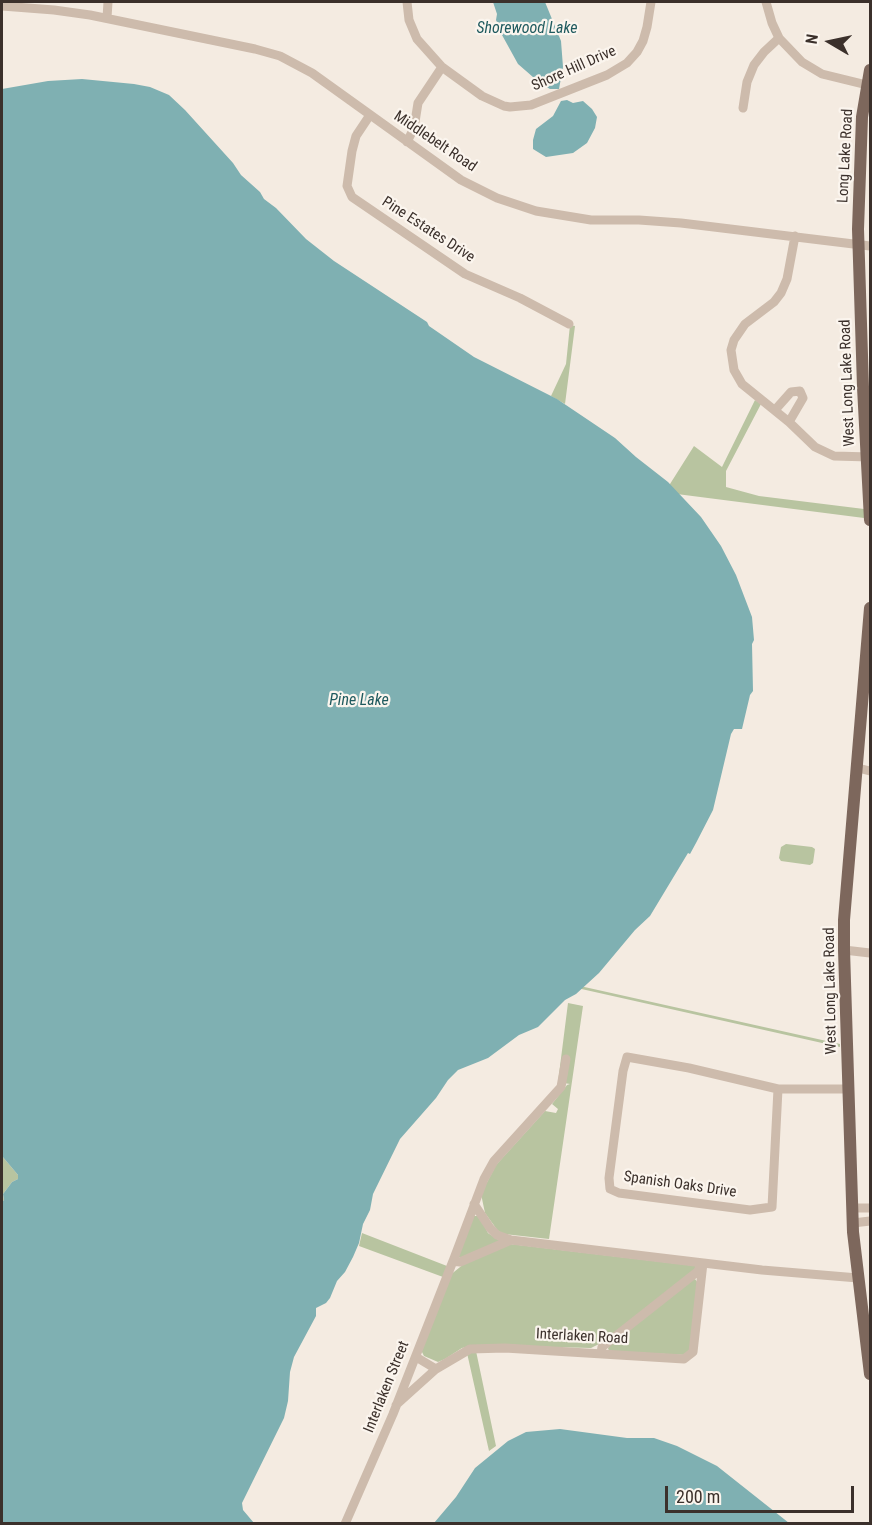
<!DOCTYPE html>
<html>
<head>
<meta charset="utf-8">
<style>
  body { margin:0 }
  #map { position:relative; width:872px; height:1525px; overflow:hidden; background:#f4ebe1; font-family:"Roboto Condensed",sans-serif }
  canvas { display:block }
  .frame { position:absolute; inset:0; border:3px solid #3b302b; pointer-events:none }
  .north { position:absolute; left:800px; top:12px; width:60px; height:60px; -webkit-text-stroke:4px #fbf5ee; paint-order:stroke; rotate:279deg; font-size:16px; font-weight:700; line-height:24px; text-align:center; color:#3b302b }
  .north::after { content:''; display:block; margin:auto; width:21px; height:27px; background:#3b302b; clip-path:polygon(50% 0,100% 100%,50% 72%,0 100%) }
  .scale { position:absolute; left:665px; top:1486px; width:189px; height:27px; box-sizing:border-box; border:3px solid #3b302b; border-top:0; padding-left:8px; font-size:18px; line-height:21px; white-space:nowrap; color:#3b302b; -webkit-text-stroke:4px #fbf5ee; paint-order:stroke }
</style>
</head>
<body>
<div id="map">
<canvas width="872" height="1525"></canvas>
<div class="frame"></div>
<div class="north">N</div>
<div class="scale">200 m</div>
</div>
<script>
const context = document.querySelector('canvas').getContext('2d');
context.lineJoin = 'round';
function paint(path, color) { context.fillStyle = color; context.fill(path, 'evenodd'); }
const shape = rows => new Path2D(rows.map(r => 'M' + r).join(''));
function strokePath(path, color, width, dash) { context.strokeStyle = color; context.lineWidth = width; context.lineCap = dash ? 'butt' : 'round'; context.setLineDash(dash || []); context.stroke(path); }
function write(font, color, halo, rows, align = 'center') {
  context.font = font + ' "Roboto Condensed",sans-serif'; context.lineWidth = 4.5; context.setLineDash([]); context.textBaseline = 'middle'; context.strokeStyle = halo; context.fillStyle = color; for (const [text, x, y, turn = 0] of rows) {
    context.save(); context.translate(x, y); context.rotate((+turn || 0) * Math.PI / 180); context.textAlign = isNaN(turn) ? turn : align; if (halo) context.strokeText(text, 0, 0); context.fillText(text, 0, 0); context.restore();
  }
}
paint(shape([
  [570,325,575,326,565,404,551,396,566,364],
  [755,400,761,404,726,471,726,487,759,496,864,509,864,518,669,493,670,484,694,446,722,467],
  [786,844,812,847,815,849,813,863,810,865,781,861,779,858,781,847],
  [580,986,840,1044,840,1047,577,988],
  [568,1003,583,1006,549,1239,504,1234,498,1231,485,1213,481,1194,496,1165,545,1111,556,1113,558,1109,552,1104,567,1085,570,1084,558,1082],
  [2,1156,18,1175,18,1179,12,1182,3,1194,4,1200,2,1202],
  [473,1216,479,1216,488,1233,500,1241,464,1257,458,1257],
  [362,1233,447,1266,443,1277,359,1246],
  [510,1244,696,1266,695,1269,601,1343,591,1348,476,1345,462,1348,445,1359,438,1362,424,1356,421,1350,449,1276,465,1263],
  [695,1279,698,1283,692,1346,685,1355,610,1351,608,1349,609,1345,691,1280],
  [476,1351,496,1446,489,1451,467,1353]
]), '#b8c4a0');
paint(shape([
  [493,2,545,2,561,41,563,67,559,89,550,89,541,84,518,64,502,35,496,20,497,14],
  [82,79,134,84,150,87,169,95,185,110,233,163,241,175,260,192,264,199,276,208,306,239,334,261,427,322,429,326,474,357,557,399,615,438,636,457,668,482,701,517,721,546,736,575,752,617,754,640,752,644,753,691,750,695,742,729,734,729,731,734,713,810,696,843,690,854,688,853,650,916,635,930,599,973,576,994,565,1000,538,1027,519,1035,488,1058,458,1070,448,1080,436,1098,400,1139,373,1194,370,1210,363,1224,359,1243,353,1257,345,1272,337,1281,330,1298,326,1303,316,1308,316,1316,294,1357,290,1372,288,1401,284,1418,242,1503,243,1510,254,1523,2,1523,2,1202,4,1200,3,1194,12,1182,18,1179,18,1175,2,1156,2,89,48,81],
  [567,100,573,103,583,101,592,109,597,117,595,128,587,143,573,153,546,157,533,149,533,140,536,129,553,116,561,101],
  [560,1429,627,1438,654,1438,677,1446,717,1466,789,1523,434,1523,456,1497,475,1468,508,1441,526,1432]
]), '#7fb0b2');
strokePath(shape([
  [766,2,772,23,779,38,802,62,822,74,867,85],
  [2,6,54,10,90,15,255,49,280,56,312,73,461,180,497,198,536,211,591,220,639,220,681,223,870,246],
  [107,18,108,2],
  [442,67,482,96,504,106,510,107,531,105,607,75,627,63,637,52,643,41,647,27,651,2],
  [743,108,747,82,754,65,764,52,779,38],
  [370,115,356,136,352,151,347,186,352,197,465,274,520,298,569,324],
  [407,142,414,128,418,103,442,67,417,39,409,20,407,2],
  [795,236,787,279,781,293,774,302,745,324,734,340,731,350,734,370,742,384,789,422,815,447,834,456,870,457],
  [775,410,791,392,800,391,803,398,789,422],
  [858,768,870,771],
  [844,950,870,953],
  [778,1089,772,1207,750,1210,619,1193,610,1189,609,1178,623,1071,627,1057,689,1068,778,1089,848,1089],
  [474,1204,490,1228,497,1235,511,1240,762,1270,858,1278],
  [852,1208,870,1208],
  [853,1223,870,1221],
  [453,1261,484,1179,494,1161,561,1087,566,1059],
  [601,1353,602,1347,697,1272,702,1265],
  [416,1357,436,1369],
  [396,1405,436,1369,470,1349,505,1348,684,1359,693,1352,703,1263],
  [345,1524,393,1414,453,1261,460,1262,511,1240]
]), '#cdbbac', 9);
strokePath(shape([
  [870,70,862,117,858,229,863,387,870,520],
  [870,608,844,920,844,950,853,1232,870,1374]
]), '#7d675c', 12);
write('15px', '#3b302b', '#fbf5ee', [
  ["Shore Hill Drive",574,69,-24],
  ["Middlebelt Road",435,142,34],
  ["Long Lake Road",846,156,-87],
  ["Pine Estates Drive",428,230,33],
  ["West Long Lake Road",848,383,-92],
  ["West Long Lake Road",831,991,-91],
  ["Spanish Oaks Drive",680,1185,8],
  ["Interlaken Road",582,1337,3],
  ["Interlaken Street",387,1387,-68]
]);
write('italic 16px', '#1f5a5e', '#fbf5ee', [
  ["Shorewood Lake",527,29],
  ["Pine Lake",359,701]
]);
</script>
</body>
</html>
